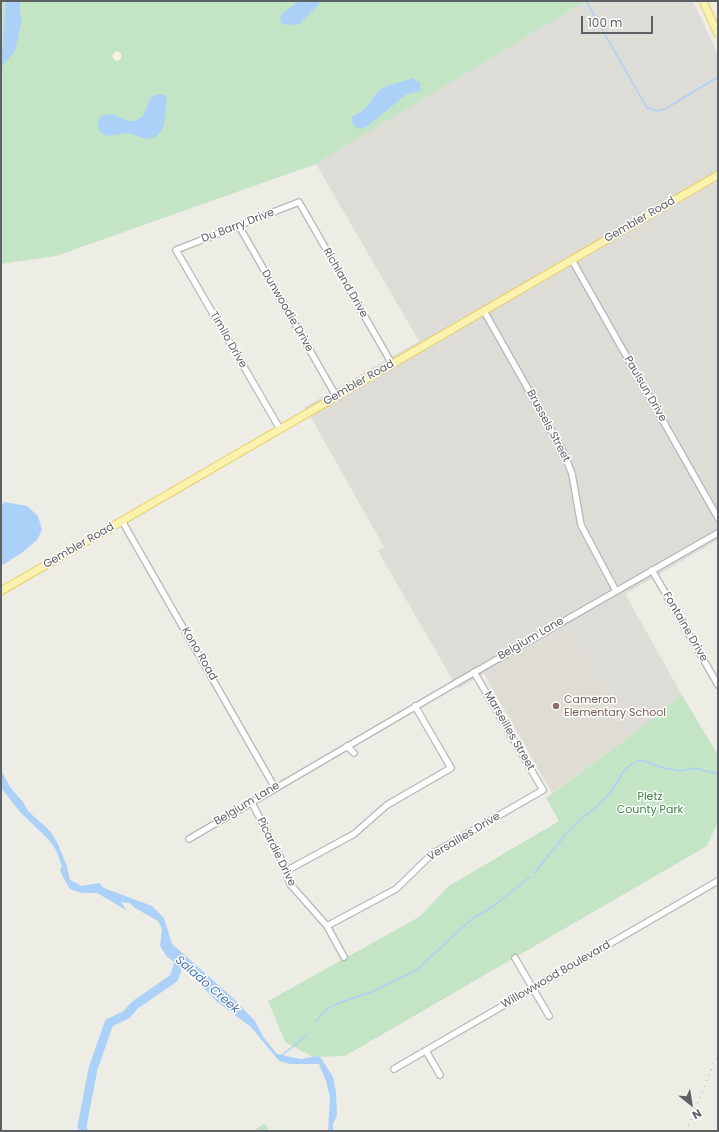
<!DOCTYPE html>
<html>
<head>
<meta charset="utf-8">
<style>
  body { margin:0 }
  #map { position:relative; width:719px; height:1132px; overflow:hidden; background:#eeede5; font-family:Poppins,sans-serif }
  canvas { display:block }
  .frame { position:absolute; inset:0; border:2px solid #5d6064; pointer-events:none }
  .north { position:absolute; left:671px; top:1084px; width:40px; height:40px; -webkit-text-stroke:3px #fff; paint-order:stroke; rotate:150deg; font-size:11px; font-weight:700; line-height:16px; text-align:center; color:#5d6064 }
  .north::after { content:''; display:block; margin:auto; width:14px; height:18px; background:#5d6064; clip-path:polygon(50% 0,100% 100%,50% 72%,0 100%) }
  .scale { position:absolute; left:581px; top:16px; width:72px; height:18px; box-sizing:border-box; border:2px solid #5d6064; border-top:0; padding-left:5px; font-size:12px; line-height:14px; white-space:nowrap; color:#5d6064; -webkit-text-stroke:3px #fff; paint-order:stroke }
</style>
</head>
<body>
<div id="map">
<canvas width="719" height="1132"></canvas>
<div class="frame"></div>
<div class="north">N</div>
<div class="scale">100 m</div>
</div>
<script>
const context = document.querySelector('canvas').getContext('2d');
context.lineJoin = 'round';
function paint(path, color) { context.fillStyle = color; context.fill(path, 'evenodd'); }
const shape = rows => new Path2D(rows.map(r => 'M' + r).join(''));
function strokePath(path, color, width, dash) { context.strokeStyle = color; context.lineWidth = width; context.lineCap = dash ? 'butt' : 'round'; context.setLineDash(dash || []); context.stroke(path); }
function write(font, color, halo, rows, align = 'center') {
  context.font = font + ' Poppins,sans-serif'; context.lineWidth = 3; context.setLineDash([]); context.textBaseline = 'middle'; context.strokeStyle = halo; context.fillStyle = color; for (const [text, x, y, turn = 0] of rows) {
    context.save(); context.translate(x, y); context.rotate((+turn || 0) * Math.PI / 180); context.textAlign = isNaN(turn) ? turn : align; if (halo) context.strokeText(text, 0, 0); context.fillText(text, 0, 0); context.restore();
  }
}
paint(shape([
  [586,1,693,1,718,54,718,540,625,594,682,695,628,738,565,628,458,689,378,551,384,547,305,407,419,341,316,164]
]), '#dddcd7');
paint(shape([
  [565,628,628,738,552,793,484,674]
]), '#dedcd3');
paint(shape([
  [1,1,586,1,316,164,56,256,1,264],
  [682,695,718,755,718,822,707,846,345,1056,313,1057,285,1042,268,1001,419,917,449,886,559,821,546,798,628,738],
  [265,1124,270,1131,253,1131,264,1124]
]), '#c4e4c6');
paint(shape([
  '112.5 56a4.5 4.5 0 1 1 9 0a4.5 4.5 0 1 1-9 0Z'
]), '#f8f3d7');
paint(shape([
  [6,1,20,1,20,14,22,19,15,51,1,67],
  [299,1,322,1,299,24,286,25,281,23,280,17,284,12],
  [413,78,420,83,420,91,407,94,366,127,358,129,351,122,352,117,365,109,376,94,384,87],
  [156,94,165,95,167,99,164,124,161,132,157,136,147,139,128,133,107,136,100,132,97,125,101,116,113,114,128,121,134,121,143,116,150,99],
  [5,502,27,506,38,516,42,530,37,540,23,552,1,566,1,505],
  [1,764,2,772,10,787,23,802,28,811,50,831,57,842,67,866,70,880,82,886,99,883,104,888,152,906,164,918,172,944,232,997,255,1021,264,1038,277,1054,301,1059,318,1056,321,1058,333,1077,336,1092,337,1115,333,1124,333,1131,328,1131,330,1098,326,1081,319,1064,290,1064,279,1061,251,1027,216,1001,188,971,167,957,160,946,162,929,158,921,135,908,130,903,121,902,126,910,97,893,82,893,70,889,62,875,60,870,62,867,56,850,48,839,20,812,1,788]
]), '#abd1f9');
strokePath(shape([
  [586,1,647,108,657,111,665,109,718,77],
  [535,872,571,828,600,803,611,792,625,769,637,761,644,761,664,768,681,771,694,768,718,774],
  [315,1022,327,1009,341,1002,371,992,415,971,472,919,492,907,530,877],
  [281,1056,306,1036]
]), '#abd1f9', 1.5);
strokePath(shape([
  [83,1131,82,1126,93,1069,109,1023,126,1015,135,1005,174,978,180,959]
]), '#abd1f9', 9);
const minor = shape([
  [239,226,336,396],
  [572,260,718,518],
  [484,311,563,451,572,474,581,525,616,591],
  [280,429,176,250,299,202,392,364],
  [122,521,275,788],
  [652,570,718,685],
  [347,746,354,753],
  [252,803,282,861,290,884,327,926,344,957],
  [189,839,461,680,718,533],
  [286,871,354,834,387,805,451,768,415,706],
  [327,926,396,889,432,854,543,790,474,672],
  [515,958,549,1016],
  [426,1051,440,1075],
  [394,1069,718,881]
]);
const major = shape([
  [703,1,718,34],
  [1,591,718,175]
]);
strokePath(minor, '#b5b7bb', 8);
strokePath(major, '#e7cd65', 9);
strokePath(minor, '#fff', 5.5);
strokePath(major, '#f9f3af', 7);
strokePath(shape([
  [686,1131,718,1053]
]), '#b5b6b6', 1.5, [1, 5]);
for (const [x, y, r, color] of [
  [556,706,4,"#8d6e63"]
]) { const dot = new Path2D(); dot.arc(x, y, r, 0, 2 * Math.PI); context.fillStyle = color; context.fill(dot); strokePath(dot, '#fff', 1.5); }
write('11px', '#5d6064', '#fff', [
  ["Gembler Road",640,220,-30],
  ["Du Barry Drive",238,226,-21],
  ["Richland Drive",345,283,60],
  ["Dunwoodie Drive",287,311,60],
  ["Timilo Drive",228,340,60],
  ["Gembler Road",359,383,-30],
  ["Paulsun Drive",645,389,60],
  ["Brussels Street",548,426,62],
  ["Gembler Road",79,546,-30],
  ["Fontaine Drive",685,627,60],
  ["Belgium Lane",531,639,-30],
  ["Kono Road",199,654,60],
  ["Marseilles Street",509,731,60],
  ["Belgium Lane",247,804,-31],
  ["Versailles Drive",464,837,-31],
  ["Picardie Drive",276,852,64],
  ["Willowwood Boulevard",556,975,-30]
]);
write('11px', '#785e54', '#fff', [
  ["Cameron",564,700],
  ["Elementary School",564,713]
], 'left');
write('11px', '#3c8445', '#fff', [
  ["Pletz",650,797],
  ["County Park",650,810]
]);
write('italic 12px', '#4b76b2', '#fff', [
  ["Salado Creek",207,985,41]
]);
</script>
</body>
</html>
